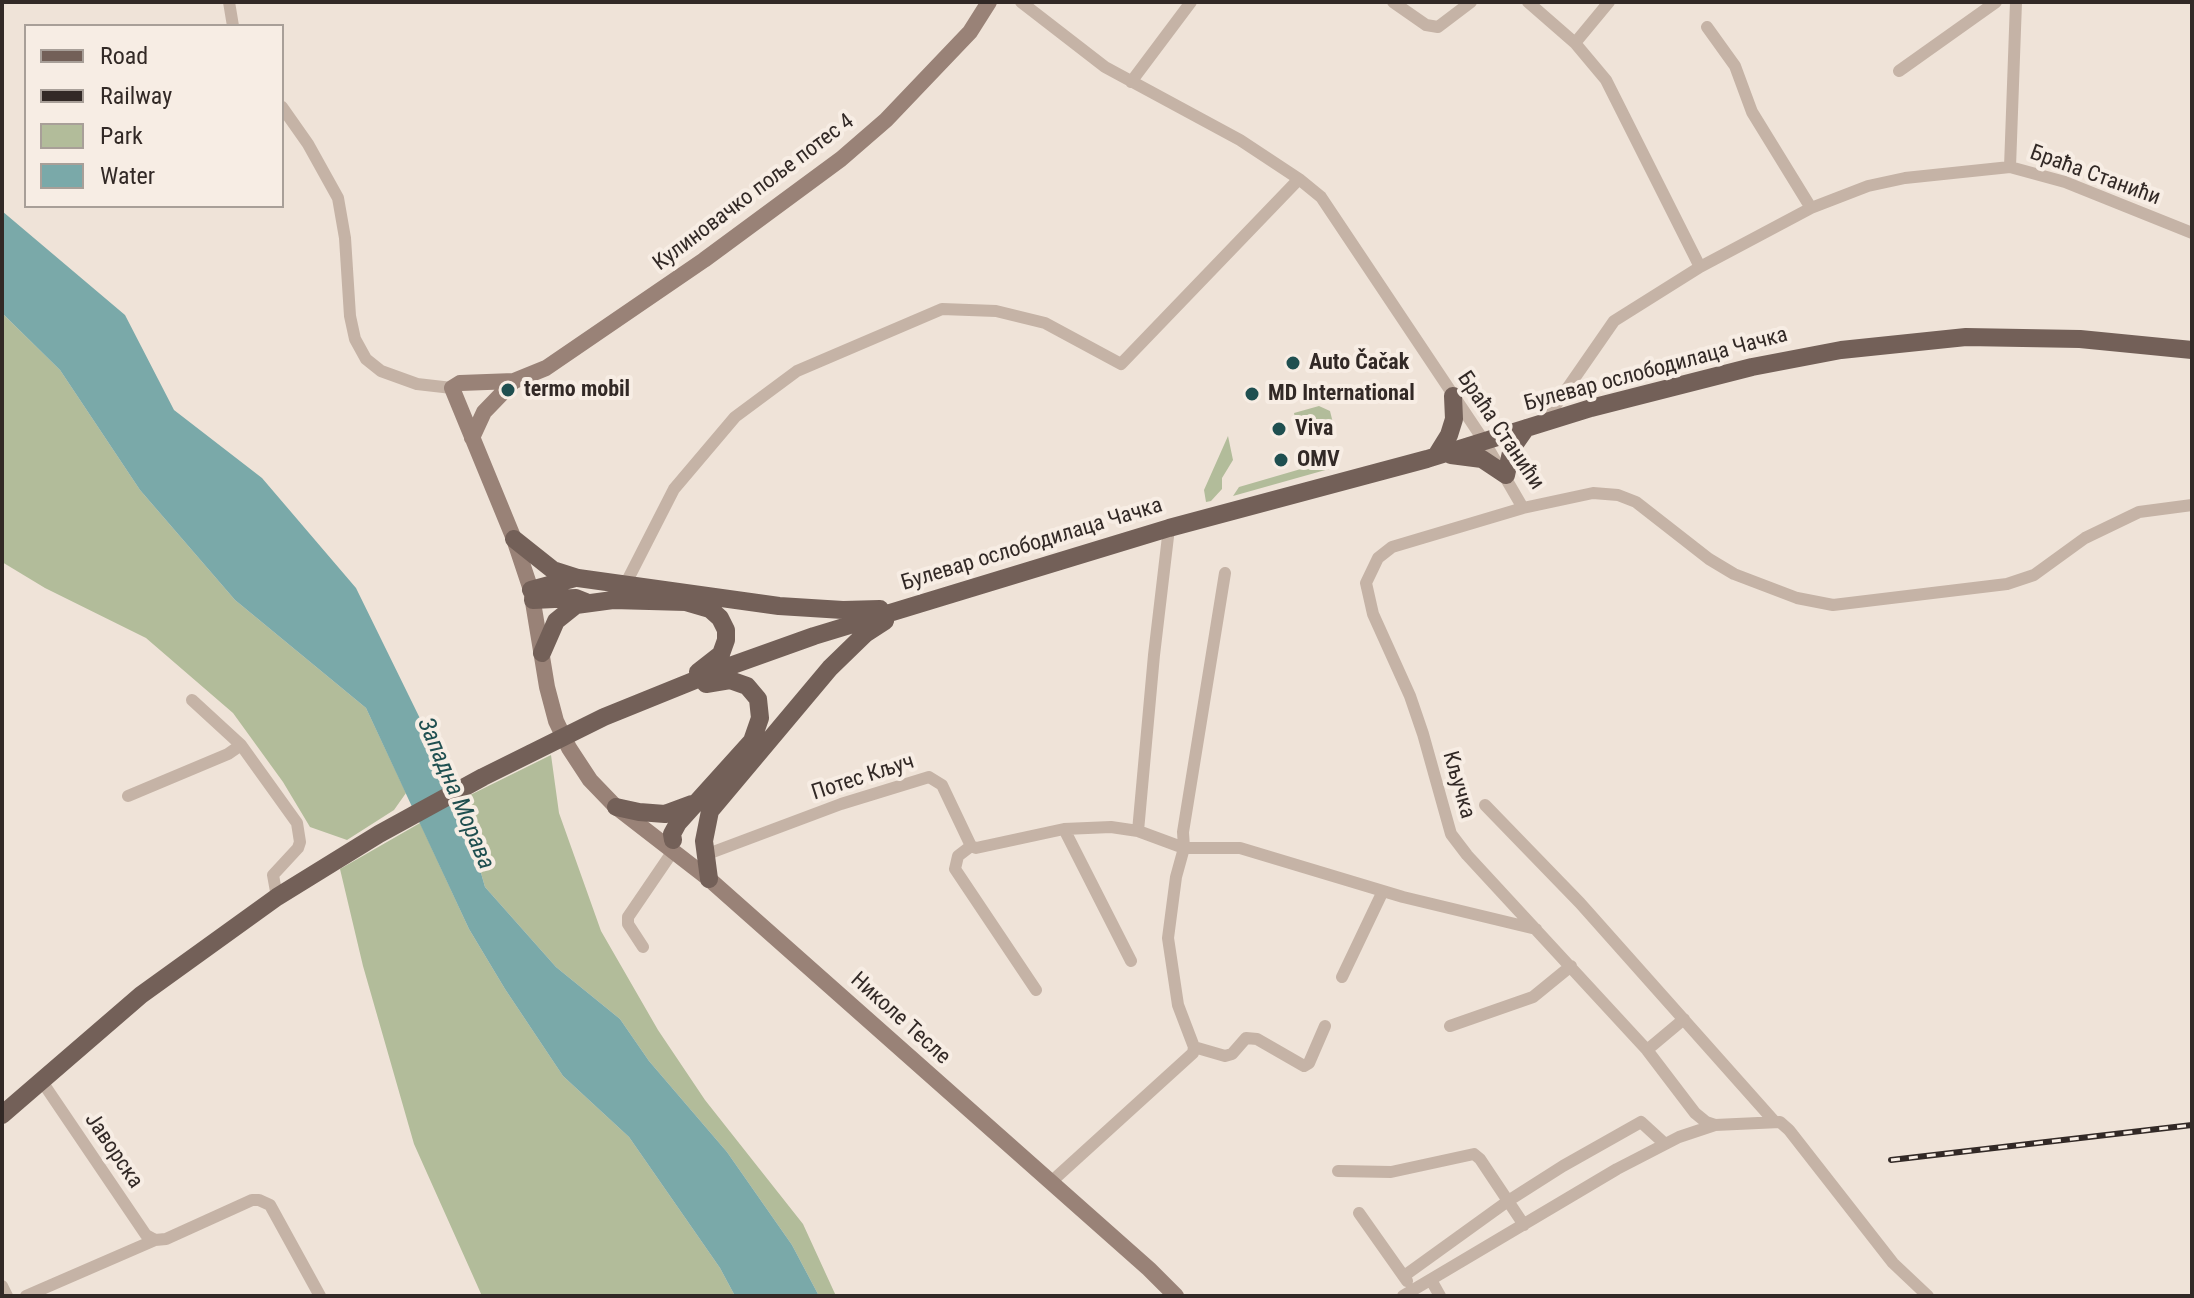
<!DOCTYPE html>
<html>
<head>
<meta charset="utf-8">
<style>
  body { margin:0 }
  #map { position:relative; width:2194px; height:1298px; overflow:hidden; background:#efe3d8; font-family:"Roboto Condensed",sans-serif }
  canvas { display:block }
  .frame { position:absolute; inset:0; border:4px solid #322926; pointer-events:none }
  .legend { position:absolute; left:24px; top:24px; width:260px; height:184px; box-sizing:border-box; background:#f7ede4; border:2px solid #a89f98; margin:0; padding:10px 14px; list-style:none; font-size:24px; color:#322926 }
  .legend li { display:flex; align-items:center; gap:16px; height:40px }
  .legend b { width:40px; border:2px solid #a89f98 }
</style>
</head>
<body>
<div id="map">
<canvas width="2194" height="1298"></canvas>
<div class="frame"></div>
<ul class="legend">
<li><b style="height:10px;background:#736058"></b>Road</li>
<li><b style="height:10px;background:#322926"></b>Railway</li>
<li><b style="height:22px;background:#b2bc9a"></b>Park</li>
<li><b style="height:22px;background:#7aa9a9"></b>Water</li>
</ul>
</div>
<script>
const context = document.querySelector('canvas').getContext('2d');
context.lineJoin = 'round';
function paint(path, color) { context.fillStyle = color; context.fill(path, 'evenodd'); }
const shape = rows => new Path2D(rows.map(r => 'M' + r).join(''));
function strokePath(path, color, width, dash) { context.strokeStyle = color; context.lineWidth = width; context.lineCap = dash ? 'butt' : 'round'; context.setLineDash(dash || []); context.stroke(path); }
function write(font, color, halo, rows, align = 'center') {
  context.font = font + ' "Roboto Condensed",sans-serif'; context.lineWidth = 8; context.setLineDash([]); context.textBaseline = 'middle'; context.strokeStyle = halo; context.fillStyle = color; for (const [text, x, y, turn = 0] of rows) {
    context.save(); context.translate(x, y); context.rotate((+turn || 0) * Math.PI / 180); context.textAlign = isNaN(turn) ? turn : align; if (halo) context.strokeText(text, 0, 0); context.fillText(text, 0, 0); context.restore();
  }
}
paint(shape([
  [2,313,60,370,140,490,235,600,366,708,406,793,394,810,347,840,310,827,283,782,233,713,146,638,45,588,2,562],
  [1319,406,1330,411,1334,427,1309,434,1298,432,1294,413],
  [1228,436,1233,460,1222,478,1222,489,1211,501,1206,502,1204,490],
  [1318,464,1329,469,1233,496,1239,487],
  [551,755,559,813,601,931,658,1030,705,1100,803,1224,836,1296,819,1296,792,1245,727,1152,649,1061,620,1019,556,967,485,887,460,800],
  [420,823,469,929,505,989,563,1076,629,1137,720,1268,735,1296,482,1296,414,1144,363,966,340,869]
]), '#b2bc9a');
paint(shape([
  [2,211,125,315,174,410,262,478,356,588,460,800,485,887,556,967,620,1019,649,1061,727,1152,792,1245,819,1296,735,1296,720,1268,629,1137,563,1076,505,989,469,929,366,708,235,600,140,490,60,370,2,313]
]), '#7aa9a9');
strokePath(shape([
  [229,2,233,26],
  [1021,2,1105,67,1240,140,1299,179,1321,197,1484,441,1523,508],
  [1393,2,1426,25,1438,27,1471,2],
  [1528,2,1575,43,1606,80,1700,267],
  [1707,27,1735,66,1752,112,1811,208],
  [1575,43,1609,2],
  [1899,71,1996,2],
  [1131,82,1191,2],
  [282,107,308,144,338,198,345,238,350,316,355,339,366,359,381,371,417,384,452,388],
  [2010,167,2016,2],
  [1544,422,1614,321,1700,267,1811,208,1868,186,1905,178,2010,167,2065,182,2192,233],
  [625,585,674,489,735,417,797,371,942,309,996,311,1045,323,1121,364,1299,179],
  [192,700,241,745,297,823,300,842,298,848,273,875,277,897],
  [128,796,228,754,241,745],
  [1485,805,1580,903,1774,1121],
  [1064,829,1131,961],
  [1138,831,1154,655,1169,528],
  [971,846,958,856,955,869,1036,990],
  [705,855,841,804,929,777,942,785,971,846,976,848,1064,829,1111,827,1138,831,1184,848,1183,832,1225,573],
  [643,947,628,924,628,917,673,851],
  [1342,977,1383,891],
  [1450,1026,1533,997,1571,966],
  [1194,1047,1225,1056,1232,1054,1246,1038,1257,1039,1304,1066,1309,1063,1325,1026],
  [1647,1050,1684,1019],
  [41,1080,146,1235,155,1240,166,1239,252,1200,259,1200,270,1205,320,1296],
  [1338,1171,1391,1172,1474,1154,1480,1159,1524,1225],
  [1051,1182,1193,1053,1194,1047,1178,1005,1168,938,1176,877,1184,848,1240,848,1403,897,1536,929],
  [1359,1213,1407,1281],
  [1404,1276,1508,1201,1563,1166,1641,1122,1665,1144],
  [1431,1280,1440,1296],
  [2,1286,7,1296],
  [26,1296,155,1240],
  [1403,1296,1617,1169,1679,1137,1715,1125],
  [1928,1296,1893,1263,1789,1130,1780,1122,1715,1125,1706,1122,1695,1113,1647,1050,1467,855,1451,834,1423,734,1410,696,1373,614,1366,583,1378,558,1392,547,1523,508,1593,493,1618,495,1636,502,1709,559,1734,574,1797,598,1833,605,2007,584,2034,575,2085,538,2139,512,2192,505]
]), '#c5b3a6', 12);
strokePath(shape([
  [514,381,460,383,452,388,514,539,531,590,547,687,556,721,569,748,590,780,616,807,709,879,1149,1269,1176,1296],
  [472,438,484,412,514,381,546,368,704,260,841,159,886,120,970,32,989,2]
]), '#998277', 16);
strokePath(shape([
  [1451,455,1482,459,1506,475],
  [1436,456,1449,435,1454,419,1453,396],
  [1506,475,1512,448,1526,428],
  [514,539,553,570,578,578,779,606,843,610,880,609],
  [531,590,575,578],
  [533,600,576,598,586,602],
  [542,653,556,621,576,605,613,600,686,602,710,609,720,618,726,630,726,640,721,654,698,672],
  [616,807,639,812,665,814,692,804],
  [673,840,672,834,678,823,752,741,760,718,758,699,747,686,730,680,706,684],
  [709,879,704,841,710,811,830,668,865,634,885,621],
  [2,1115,141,995,277,897,379,834,483,777,604,717,730,666,814,636,1169,528,1427,459,1591,408,1752,367,1841,350,1966,337,2080,339,2192,350]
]), '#736058', 18);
const rail = shape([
  [1891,1160,2192,1125]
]);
strokePath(rail, '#322926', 6);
strokePath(rail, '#f7ede4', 3, [9]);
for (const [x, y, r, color] of [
  [1293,363,8,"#1f4f50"],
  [508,390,8,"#1f4f50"],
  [1252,394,8,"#1f4f50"],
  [1279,429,8,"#1f4f50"],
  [1281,460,8,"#1f4f50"]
]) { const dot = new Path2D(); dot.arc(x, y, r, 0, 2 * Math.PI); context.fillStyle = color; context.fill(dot); strokePath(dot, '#f7ede4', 3); }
write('22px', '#322926', '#f7ede4', [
  ["Браћа Станићи",2095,176,20],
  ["Кулиновачко поље потес 4",754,193,-37],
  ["Булевар ослободилаца Чачка",1656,370,-15],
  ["Браћа Станићи",1500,431,56],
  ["Булевар ослободилаца Чачка",1032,545,-17],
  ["Потес Кључ",863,778,-18],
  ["Кључка",1458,785,74],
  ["Николе Тесле",900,1019,42],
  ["Јаворска",113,1151,56]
]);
write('bold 22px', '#322926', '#f7ede4', [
  ["Auto Čačak",1309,363],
  ["termo mobil",524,390],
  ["MD International",1268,394],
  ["Viva",1295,429],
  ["OMV",1297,460]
], 'left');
write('italic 24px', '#1f4f50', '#f7ede4', [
  ["Западна Морава",455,794,67]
]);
</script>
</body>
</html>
